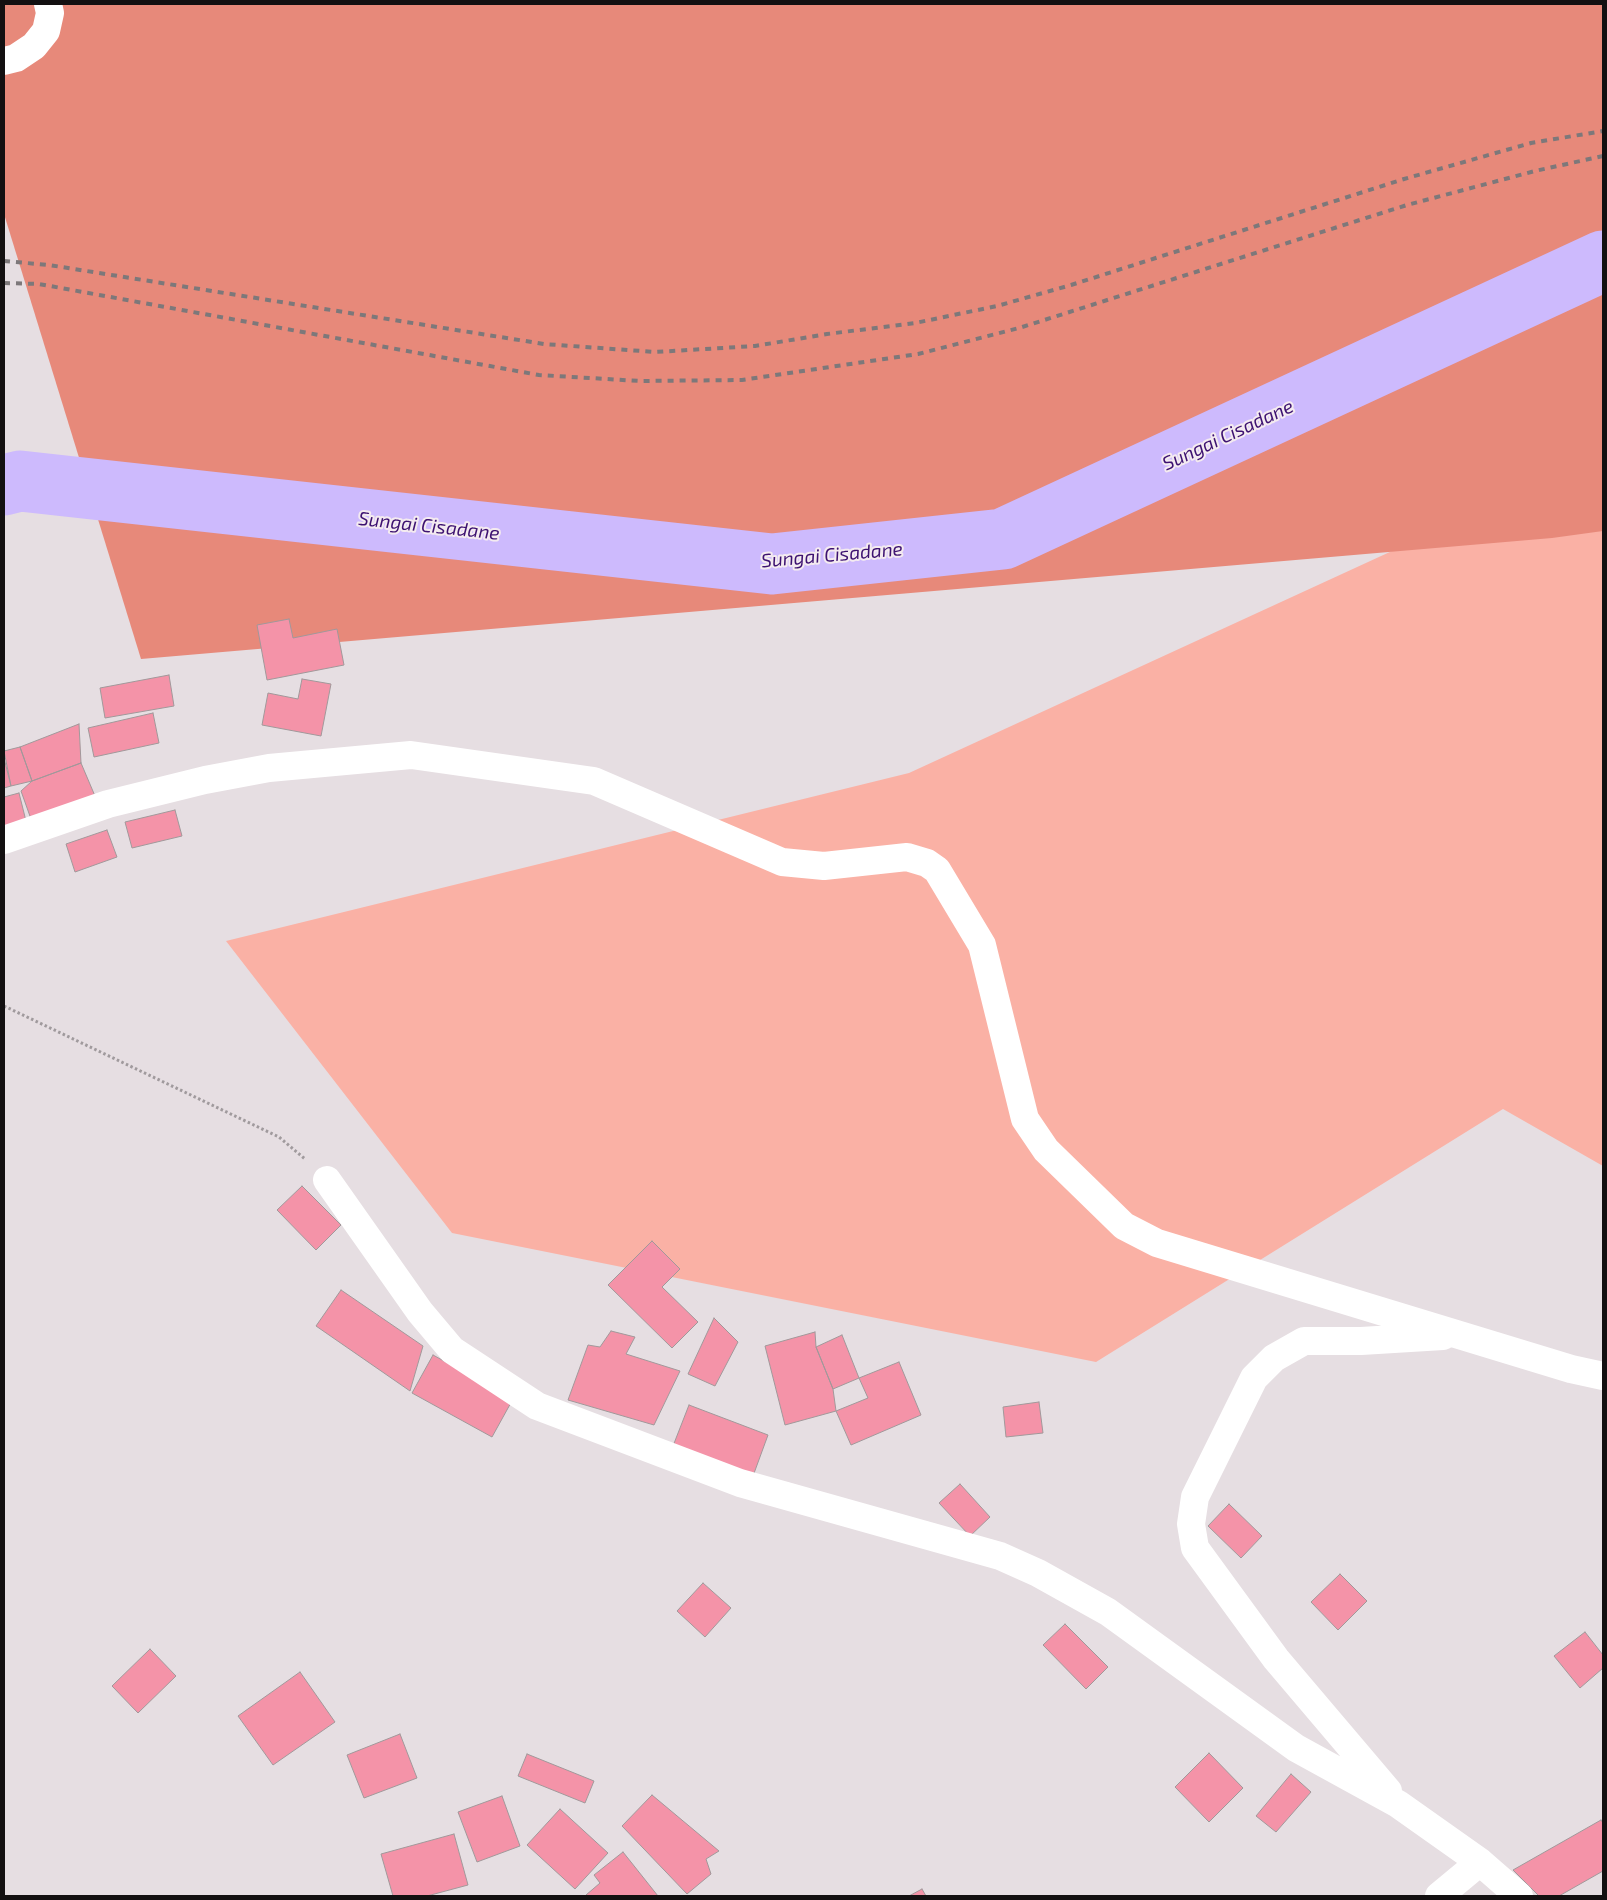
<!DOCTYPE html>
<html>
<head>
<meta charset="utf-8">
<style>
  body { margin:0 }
  #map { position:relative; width:1607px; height:1900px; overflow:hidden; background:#e6dee2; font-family:"Exo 2",sans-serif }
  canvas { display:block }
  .frame { position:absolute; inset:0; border:5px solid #131011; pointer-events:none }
</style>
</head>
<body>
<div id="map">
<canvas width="1607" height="1900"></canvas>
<div class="frame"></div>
</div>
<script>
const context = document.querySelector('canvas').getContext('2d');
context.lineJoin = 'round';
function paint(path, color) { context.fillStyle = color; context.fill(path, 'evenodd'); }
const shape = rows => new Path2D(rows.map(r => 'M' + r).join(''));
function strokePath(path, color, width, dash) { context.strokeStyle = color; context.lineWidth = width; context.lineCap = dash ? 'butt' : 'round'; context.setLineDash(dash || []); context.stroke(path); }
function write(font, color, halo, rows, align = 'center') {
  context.font = font + ' "Exo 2",sans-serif'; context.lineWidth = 4; context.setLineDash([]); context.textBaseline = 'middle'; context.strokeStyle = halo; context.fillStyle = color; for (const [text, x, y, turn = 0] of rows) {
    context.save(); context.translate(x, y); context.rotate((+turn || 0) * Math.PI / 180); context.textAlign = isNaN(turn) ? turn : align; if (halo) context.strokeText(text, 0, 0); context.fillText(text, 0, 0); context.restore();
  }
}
paint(shape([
  [1603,454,1603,1166,1503,1109,1096,1362,452,1233,226,941,909,773]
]), '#fab1a5');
paint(shape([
  [4,4,1603,4,1603,531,1552,538,141,659,4,214]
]), '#e7897a');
strokePath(shape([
  [4,485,20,481,772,564,1003,539,1603,261]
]), '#cdbafd', 61);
const building = shape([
  [289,619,293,638,337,629,344,665,267,680,257,625,289,619],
  [169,675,174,706,105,718,100,688,169,675],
  [302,679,331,684,321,736,262,725,268,693,298,699,302,679],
  [153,713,159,743,94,757,88,728,153,713],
  [79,724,81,763,32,781,20,747,79,724],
  [20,747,32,781,11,786,4,751,20,747],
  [4,758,11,786,4,788,4,758],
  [81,763,95,796,31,819,21,791,32,781,81,763],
  [19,793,27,825,4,831,4,797,19,793],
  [175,810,182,836,132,848,125,822,175,810],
  [107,830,117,857,75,872,66,844,107,830],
  [302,1186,341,1225,316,1250,277,1210,302,1186],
  [652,1241,680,1269,662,1287,698,1322,672,1348,608,1285,652,1241],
  [341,1290,423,1346,410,1391,316,1326,341,1290],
  [714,1318,738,1342,715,1386,688,1374,714,1318],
  [611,1331,635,1337,626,1354,680,1371,654,1425,568,1400,588,1345,600,1347,611,1331],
  [815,1332,816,1347,833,1389,836,1411,785,1425,765,1346,815,1332],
  [842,1335,859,1378,833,1389,816,1347,842,1335],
  [433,1355,513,1399,492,1437,412,1393,433,1355],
  [899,1362,921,1415,851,1445,836,1411,868,1398,859,1378,899,1362],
  [1039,1402,1043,1433,1006,1437,1003,1407,1039,1402],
  [689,1405,768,1435,753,1476,673,1446,689,1405],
  [960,1484,990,1517,970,1536,939,1503,960,1484],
  [1229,1504,1262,1536,1241,1558,1208,1526,1229,1504],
  [1340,1574,1367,1601,1338,1630,1311,1602,1340,1574],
  [703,1583,731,1608,705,1637,677,1611,703,1583],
  [1065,1624,1108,1667,1086,1689,1043,1645,1065,1624],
  [1585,1632,1603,1655,1603,1668,1580,1688,1554,1656,1585,1632],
  [150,1649,176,1676,138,1713,112,1686,150,1649],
  [300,1672,335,1722,273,1765,238,1716,300,1672],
  [400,1734,417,1778,364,1798,347,1755,400,1734],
  [1209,1753,1243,1788,1209,1822,1175,1787,1209,1753],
  [527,1754,594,1781,585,1803,518,1776,527,1754],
  [1291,1774,1311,1792,1276,1832,1256,1816,1291,1774],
  [652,1795,719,1851,706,1859,711,1874,687,1894,622,1826,652,1795],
  [502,1796,520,1846,477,1862,458,1812,502,1796],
  [560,1809,608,1853,575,1889,527,1845,560,1809],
  [1601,1820,1603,1823,1603,1871,1559,1896,1539,1896,1513,1870,1601,1820],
  [454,1834,468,1885,427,1896,393,1896,381,1854,454,1834],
  [623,1852,658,1896,587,1896,586,1895,600,1883,594,1875,623,1852],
  [922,1889,926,1896,909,1896,922,1889]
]);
paint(building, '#f493a8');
strokePath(building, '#a1989a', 1);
strokePath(shape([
  [4,1006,279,1137,305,1159]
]), '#a09a9d', 3, [2.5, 2.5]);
strokePath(shape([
  [4,61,16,58,34,46,46,31,50,13,48,4],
  [4,840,108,804,205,780,269,768,411,755,594,781,782,862,824,866,907,857,927,863,937,870,982,945,1025,1119,1046,1150,1124,1226,1157,1243,1571,1369,1603,1376],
  [327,1180,420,1312,452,1350,537,1406,740,1483,1000,1556,1038,1573,1108,1612,1296,1748,1398,1804,1480,1862,1519,1896],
  [1388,1791,1276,1659,1195,1548,1191,1524,1195,1497,1254,1378,1274,1358,1304,1341,1361,1341,1443,1336],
  [1439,1896,1480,1862]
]), '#fff', 28);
strokePath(shape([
  [4,261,49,265,544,344,655,352,755,346,827,334,915,323,997,306,1071,285,1404,179,1531,143,1603,131],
  [4,283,39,284,539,375,640,381,742,380,918,354,1019,328,1407,205,1535,171,1603,156]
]), '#7d787a', 4, [6, 6]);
write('italic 19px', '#3d1271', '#f4ebf0', [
  ["Sungai Cisadane",1228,435,-25],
  ["Sungai Cisadane",429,526,6],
  ["Sungai Cisadane",832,555,-5]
]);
</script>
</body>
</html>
